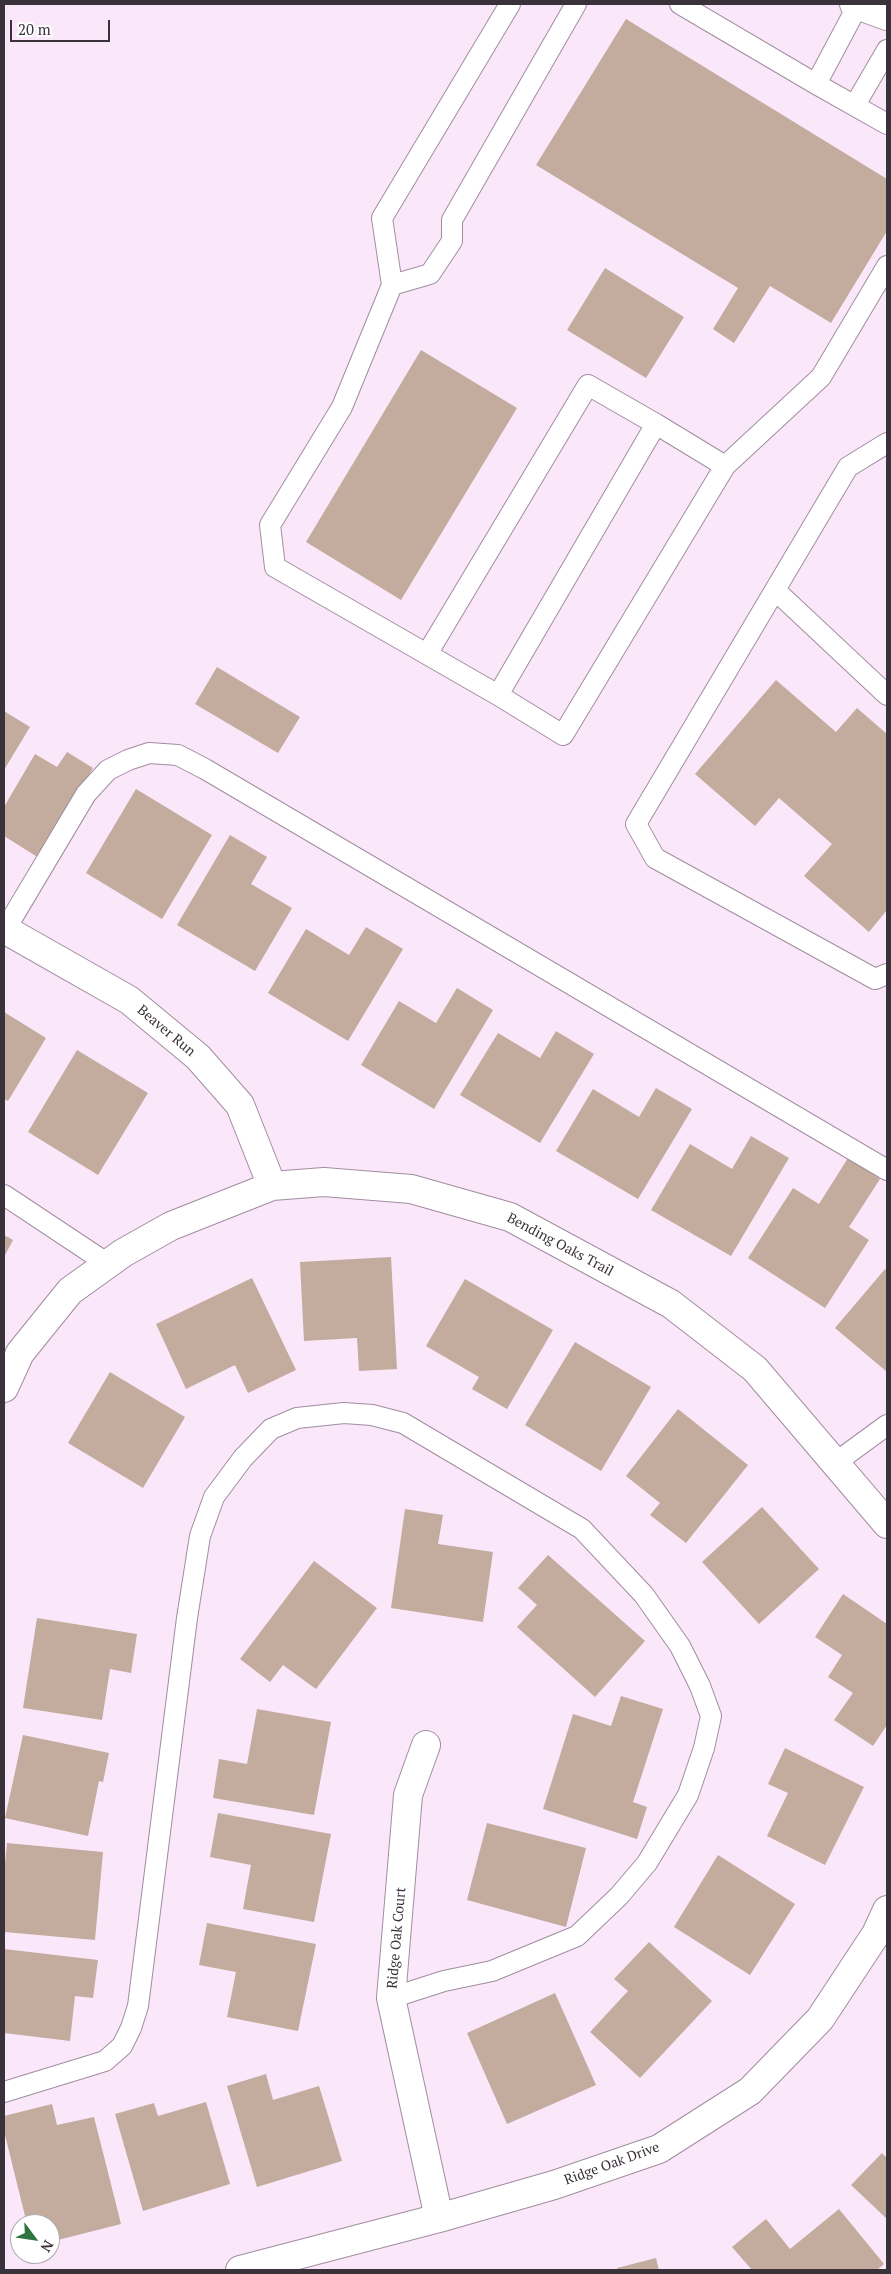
<!DOCTYPE html>
<html>
<head>
<meta charset="utf-8">
<style>
  body { margin:0 }
  #map { position:relative; width:891px; height:2274px; overflow:hidden; background:#fbe7fa; font-family:"PT Serif",serif }
  canvas { display:block }
  .frame { position:absolute; inset:0; border:5px solid #3a323a; pointer-events:none }
  .north { position:absolute; left:10px; top:2214px; width:50px; height:50px; box-sizing:border-box; background:#fff; border:1px solid #b0adb0; border-radius:50%; rotate:121deg; font-size:14px; font-weight:700; line-height:20px; text-align:center; color:#3a323a }
  .north::after { content:''; display:block; margin:auto; width:18px; height:22px; background:#2e7440; clip-path:polygon(50% 0,100% 100%,50% 72%,0 100%) }
  .scale { position:absolute; left:10px; top:20px; width:100px; height:22px; box-sizing:border-box; border:2px solid #3a323a; border-top:0; padding-left:6px; font-size:15px; line-height:18px; white-space:nowrap; color:#3a323a; -webkit-text-stroke:4px #fff; paint-order:stroke }
</style>
</head>
<body>
<div id="map">
<canvas width="891" height="2274"></canvas>
<div class="frame"></div>
<div class="north">N</div>
<div class="scale">20 m</div>
</div>
<script>
const context = document.querySelector('canvas').getContext('2d');
context.lineJoin = 'round';
function paint(path, color) { context.fillStyle = color; context.fill(path, 'evenodd'); }
const shape = rows => new Path2D(rows.map(r => 'M' + r).join(''));
function strokePath(path, color, width, dash) { context.strokeStyle = color; context.lineWidth = width; context.lineCap = dash ? 'butt' : 'round'; context.setLineDash(dash || []); context.stroke(path); }
function write(font, color, halo, rows, align = 'center') {
  context.font = font + ' "PT Serif",serif'; context.lineWidth = 4; context.setLineDash([]); context.textBaseline = 'middle'; context.strokeStyle = halo; context.fillStyle = color; for (const [text, x, y, turn = 0] of rows) {
    context.save(); context.translate(x, y); context.rotate((+turn || 0) * Math.PI / 180); context.textAlign = isNaN(turn) ? turn : align; if (halo) context.strokeText(text, 0, 0); context.fillText(text, 0, 0); context.restore();
  }
}
paint(shape([
  [626,19,887,179,887,231,831,323,770,286,734,343,713,329,738,288,536,165],
  [605,268,684,317,646,378,567,330],
  [421,350,517,408,401,600,306,542],
  [217,667,300,717,278,753,195,704],
  [776,680,836,732,857,708,887,734,887,910,869,932,804,876,832,844,779,798,755,826,695,774],
  [4,711,30,727,4,770],
  [67,752,93,768,39,858,4,836,4,807,35,754,57,767],
  [136,789,212,835,162,919,86,873],
  [230,835,267,857,251,884,292,908,255,971,177,925],
  [366,927,403,949,348,1041,268,993,306,929,349,955],
  [457,988,493,1010,434,1109,361,1065,399,1001,436,1023],
  [4,1012,46,1038,8,1101,4,1099],
  [556,1031,594,1054,540,1143,460,1095,498,1033,540,1058],
  [77,1050,148,1093,98,1175,28,1132],
  [656,1088,692,1109,638,1199,556,1151,593,1089,639,1117],
  [751,1136,789,1158,731,1256,651,1210,690,1144,732,1169],
  [848,1158,880,1179,849,1227,869,1240,825,1308,748,1258,793,1188,819,1204],
  [4,1235,13,1240,4,1257],
  [391,1257,397,1369,359,1371,357,1338,304,1341,300,1262],
  [885,1269,887,1271,887,1372,835,1328],
  [252,1278,296,1370,248,1393,235,1365,186,1389,156,1324],
  [465,1279,553,1330,507,1409,472,1389,479,1377,426,1346],
  [575,1342,651,1387,601,1471,525,1425],
  [110,1372,185,1417,143,1488,68,1443],
  [678,1409,748,1465,686,1543,650,1515,660,1503,626,1476],
  [762,1507,819,1569,759,1624,702,1562],
  [405,1509,443,1515,438,1544,493,1552,483,1622,391,1608],
  [548,1555,645,1641,595,1697,517,1627,537,1605,518,1588],
  [314,1561,377,1608,316,1689,283,1665,270,1682,240,1659],
  [843,1594,887,1624,887,1725,873,1746,834,1720,853,1693,828,1677,842,1655,815,1637],
  [37,1618,137,1634,131,1673,110,1669,102,1720,23,1708],
  [621,1696,663,1709,633,1802,647,1807,637,1839,543,1809,573,1714,611,1726],
  [257,1709,331,1722,314,1815,213,1798,219,1759,247,1764],
  [23,1735,109,1753,103,1782,99,1781,88,1836,5,1818],
  [785,1748,864,1787,825,1865,767,1836,788,1793,768,1784],
  [218,1813,331,1834,314,1922,243,1909,251,1865,210,1857],
  [487,1823,586,1848,566,1927,467,1900],
  [7,1843,103,1852,95,1940,4,1932,4,1874],
  [718,1855,795,1904,750,1975,674,1927],
  [207,1923,316,1944,298,2031,227,2017,236,1972,199,1965],
  [649,1942,712,2001,640,2078,590,2032,628,1991,614,1979],
  [4,1949,98,1960,93,1998,75,1996,70,2041,4,2033],
  [555,1993,596,2085,507,2124,467,2033],
  [266,2074,273,2100,319,2086,342,2161,257,2187,227,2086],
  [206,2102,230,2184,143,2211,115,2114,154,2103,158,2116],
  [52,2104,57,2125,94,2117,121,2224,50,2242,50,2224,27,2224,4,2131,4,2116],
  [882,2153,887,2158,887,2219,851,2185],
  [839,2209,884,2264,877,2270,752,2270,732,2247,766,2219,790,2249],
  [656,2258,659,2270,618,2270,617,2268]
]), '#c3ab9e');
const lane = shape([
  [576,4,452,220,452,241,430,274,392,285,342,407,270,525,275,567,498,695,656,424,725,466],
  [680,4,816,84,887,124],
  [816,84,858,5],
  [855,105,887,50],
  [392,285,382,218,510,4],
  [887,443,848,467,636,824,655,858,875,979,887,974],
  [775,590,887,695],
  [427,654,588,385,656,424],
  [498,695,563,735,725,466,821,377,887,266],
  [5,930,86,794,108,770,128,760,149,753,178,755,205,769,887,1170],
  [4,1195,108,1264],
  [835,1463,887,1425],
  [4,2092,105,2061,122,2046,131,2028,138,2006,187,1618,200,1536,214,1497,243,1458,271,1429,297,1418,344,1413,372,1415,403,1423,582,1529,644,1595,680,1646,700,1686,711,1716,704,1748,688,1795,647,1863,619,1896,577,1936,492,1971,444,1981,391,1998]
]);
const street = shape([
  [4,929,129,1000,198,1057,240,1105,272,1186],
  [4,1388,20,1353,70,1291,123,1253,171,1226,272,1186,324,1182,411,1189,510,1217,671,1304,755,1369,887,1524],
  [426,1745,408,1795,391,1998,439,2218],
  [240,2270,439,2218,554,2185,659,2149,750,2091,820,2019,876,1934,887,1910]
]);
const primary = shape([
  [854,4,887,16]
]);
strokePath(lane, '#a08d9f', 22);
strokePath(street, '#a08d9f', 30);
strokePath(primary, '#a08d9f', 30);
strokePath(lane, '#fff', 20);
strokePath(street, '#fff', 28);
strokePath(primary, '#fff', 28);
write('14px', '#3a323a', '#fff', [
  ["Beaver Run",166,1031,40],
  ["Bending Oaks Trail",560,1245,28],
  ["Ridge Oak Court",397,1938,-85],
  ["Ridge Oak Drive",612,2164,-20]
]);
</script>
</body>
</html>
